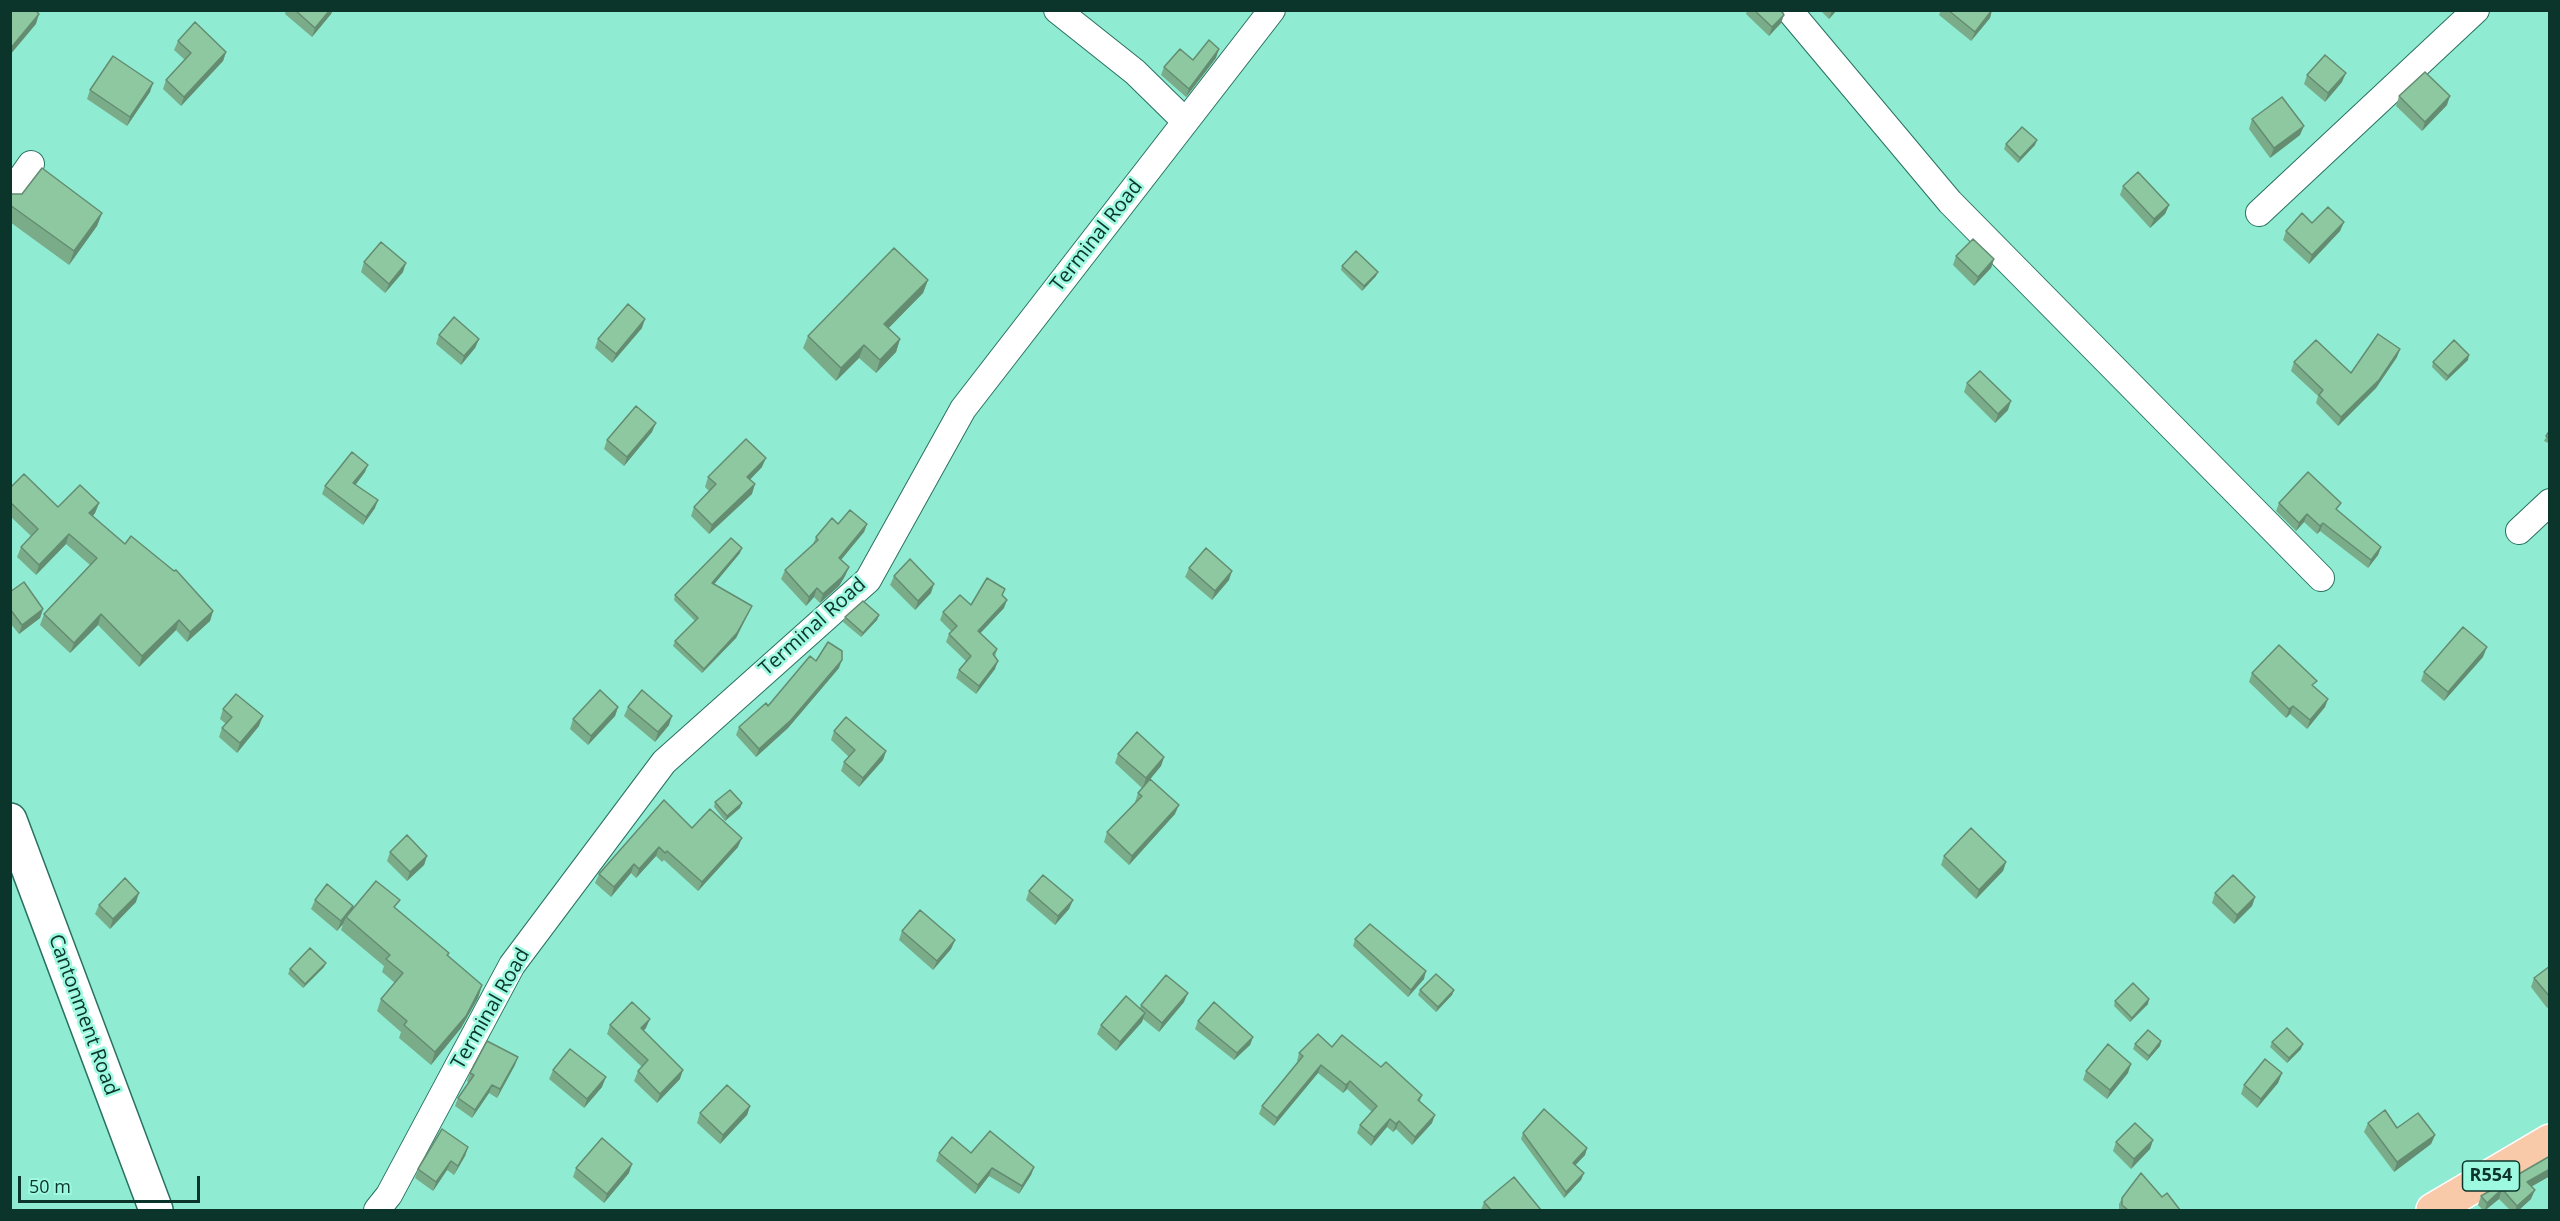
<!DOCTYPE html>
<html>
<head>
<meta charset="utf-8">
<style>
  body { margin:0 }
  #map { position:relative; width:2560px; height:1221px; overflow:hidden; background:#8fecd2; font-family:"Open Sans",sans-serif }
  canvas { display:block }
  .frame { position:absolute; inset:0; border:12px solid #0b342b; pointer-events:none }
  .scale { position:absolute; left:18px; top:1176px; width:182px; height:27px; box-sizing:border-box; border:3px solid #0b342b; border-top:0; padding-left:8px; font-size:18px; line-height:21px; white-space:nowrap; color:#0b342b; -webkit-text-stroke:4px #9df9df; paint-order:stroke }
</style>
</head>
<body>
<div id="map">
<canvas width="2560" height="1221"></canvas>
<div class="frame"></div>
<div class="scale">50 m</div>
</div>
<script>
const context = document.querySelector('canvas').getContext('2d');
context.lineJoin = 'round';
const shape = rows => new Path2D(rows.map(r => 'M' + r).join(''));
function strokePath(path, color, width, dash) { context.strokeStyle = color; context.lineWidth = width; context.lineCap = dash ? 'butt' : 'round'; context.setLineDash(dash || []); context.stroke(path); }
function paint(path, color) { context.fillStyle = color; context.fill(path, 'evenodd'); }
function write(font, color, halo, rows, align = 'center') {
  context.font = font + ' "Open Sans",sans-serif'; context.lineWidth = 5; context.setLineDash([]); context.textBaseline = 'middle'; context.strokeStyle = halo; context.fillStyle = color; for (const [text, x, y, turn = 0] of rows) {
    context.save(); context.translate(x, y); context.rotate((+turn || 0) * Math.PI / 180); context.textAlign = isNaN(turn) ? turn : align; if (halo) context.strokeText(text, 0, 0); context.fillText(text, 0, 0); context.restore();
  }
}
const street = shape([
  [1057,10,1135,72,1185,121],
  [1789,10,1950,202,2321,578],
  [10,194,31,164],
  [2259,213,2476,10],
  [2519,531,2550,502],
  [377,1210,389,1195,512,965,664,762,868,580,963,409,1272,10]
]);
const secondary = shape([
  [10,820,156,1210]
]);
const primary = shape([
  [2433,1210,2550,1141]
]);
strokePath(street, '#297160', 28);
strokePath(secondary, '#297160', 36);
strokePath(primary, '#fff', 36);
strokePath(street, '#fff', 26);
strokePath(secondary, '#fff', 33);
strokePath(primary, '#f8caa9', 33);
paint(shape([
  [286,10,333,10,331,14,312,37,285,14],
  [1747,10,1781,10,1781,23,1769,36,1746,14],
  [1820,10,1837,10,1829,19],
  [1941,10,1992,10,1990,18,1971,41,1939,15],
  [178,41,226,52,223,61,181,106,163,89,166,80,185,60,174,50],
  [1216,58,1186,97,1161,75,1164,67,1193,60],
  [2307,75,2342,82,2325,102,2304,84],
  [90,90,150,92,127,126,87,99],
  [2399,96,2447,105,2422,131,2396,106],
  [2252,119,2300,135,2270,158,2249,129],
  [2006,144,2035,145,2018,163,2004,149],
  [2123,186,2169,205,2165,214,2150,228,2120,195],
  [10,194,102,213,97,226,69,265,10,222],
  [2344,222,2340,231,2309,264,2283,240,2286,231,2312,223],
  [1956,256,1994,259,1991,268,1974,286,1953,265],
  [364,262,403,272,385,293,361,272],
  [1342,266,1376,276,1362,291,1341,270],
  [928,280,923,293,888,328,900,339,896,352,876,373,859,358,836,381,803,348,808,336],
  [642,328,612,363,595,348,598,339],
  [439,335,479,339,475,348,461,365,436,344],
  [2397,357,2376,388,2338,426,2316,403,2318,396,2291,371,2294,362,2351,373],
  [2468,360,2446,381,2432,367,2433,362],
  [1967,383,2008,410,1995,423,1964,392],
  [2550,430,2550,444,2544,441],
  [652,432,624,466,604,449,607,440],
  [762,467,750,479,752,494,709,534,691,516,694,507,709,491,705,487,708,477],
  [365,472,355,485,375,508,363,525,322,494,325,486],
  [10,488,58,507,99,503,95,513,93,516,125,544,213,611,210,621,187,642,176,630,139,667,98,625,70,653,40,625,44,614,90,565,66,544,36,575,17,557,21,547,31,536,10,516],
  [2279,503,2338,512,2381,547,2378,555,2368,568,2320,531,2317,534,2304,522,2296,531,2276,511],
  [838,524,867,524,864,532,841,560,849,567,845,576,839,586,820,603,814,597,806,606,781,579,785,570,813,544,816,537],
  [740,553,714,584,752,606,736,638,702,673,673,646,675,641,695,621,674,600,675,595],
  [1189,568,1229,580,1212,600,1185,577],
  [894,576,931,593,915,610,890,585],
  [10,592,43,609,40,618,19,634,10,623],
  [1002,595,1004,608,980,633,997,649,995,657,995,669,976,694,956,678,959,670,966,661,946,642,949,634,952,632,940,620,943,612,971,605],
  [879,615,877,620,861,637,843,622,845,617],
  [2483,657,2444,701,2421,681,2424,672],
  [816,661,839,668,788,728,756,757,736,735,739,727,768,706],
  [2252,673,2314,687,2325,707,2307,729,2290,714,2286,718,2249,682],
  [618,707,615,716,588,745,570,729,573,719],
  [628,707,669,725,655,742,624,716],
  [223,709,259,726,237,753,219,737,222,728,226,724,220,719],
  [834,731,886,751,883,760,859,787,841,771,844,762,849,757,831,740],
  [1118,754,1164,757,1161,766,1144,786,1175,814,1129,865,1104,842,1107,832,1136,803,1135,802,1138,793,1142,788,1115,763],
  [715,802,742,803,740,808,725,821,714,807],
  [692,828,738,847,698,891,664,860,662,862,656,856,636,878,631,873,611,897,595,883,599,874],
  [390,852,427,856,424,865,407,881,387,861],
  [1944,856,2006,862,2003,871,1976,899,1941,865],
  [1029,891,1073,900,1069,909,1055,925,1026,900],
  [2215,893,2255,897,2252,906,2234,924,2212,903],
  [315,900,353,906,352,909,397,909,449,953,448,956,482,985,478,998,461,1028,431,1065,399,1038,401,1032,377,1011,381,999,395,983,382,972,384,966,341,930,343,924,337,931,311,909],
  [136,902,110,929,95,914,99,905],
  [902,931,955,940,951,949,933,970,899,940],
  [1355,939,1424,979,1408,997,1353,946],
  [2550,966,2550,1006,2547,1008,2531,987,2534,978],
  [324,967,303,988,288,974,290,969],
  [1420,990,1454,990,1452,995,1436,1012,1418,995],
  [2115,1001,2148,1004,2130,1022,2114,1006],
  [1184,1002,1159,1032,1143,1019,1142,1022,1116,1051,1097,1034,1101,1025,1140,1008,1141,1005],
  [1198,1021,1253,1037,1250,1045,1234,1060,1195,1029],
  [610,1025,646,1028,643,1031,680,1079,657,1103,634,1081,638,1071,642,1067,607,1034],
  [2161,1041,2160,1046,2147,1061,2133,1049,2135,1044],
  [2272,1042,2301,1049,2287,1063,2270,1047],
  [1332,1047,1381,1067,1422,1095,1420,1101,1432,1123,1412,1145,1396,1129,1393,1132,1387,1127,1371,1146,1357,1133,1360,1125,1372,1112,1347,1089,1343,1093,1318,1073,1274,1126,1259,1114,1262,1106,1298,1062,1297,1061,1299,1053],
  [515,1065,497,1098,489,1093,472,1118,455,1106,458,1098,469,1083,467,1081,470,1073],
  [553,1070,602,1087,584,1108,549,1079],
  [2086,1071,2128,1073,2107,1099,2083,1080],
  [2282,1073,2278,1083,2257,1108,2241,1094,2244,1085],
  [750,1106,747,1115,720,1144,697,1123,700,1113],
  [2368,1123,2397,1128,2435,1135,2431,1144,2394,1172,2364,1132],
  [1523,1133,1587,1148,1585,1155,1575,1165,1584,1173,1581,1180,1564,1198,1521,1139],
  [2153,1140,2150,1149,2131,1169,2113,1151,2116,1142],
  [468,1147,465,1156,454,1175,447,1170,433,1191,415,1178,418,1169],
  [939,1153,971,1153,1034,1167,1031,1175,1019,1194,989,1176,975,1194,936,1161],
  [576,1168,629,1173,604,1203,573,1177],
  [2550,1176,2531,1186,2531,1199,2519,1210,2510,1210,2499,1199,2486,1210,2483,1210,2478,1205,2481,1196],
  [2162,1197,2180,1210,2119,1210,2119,1204,2122,1198],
  [1484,1202,1541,1210,1481,1210]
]), '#7aac8a');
paint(shape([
  [330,10,333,10,331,14,312,37,315,28],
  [1832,10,1837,10,1829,19],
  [1992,10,1990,18,1971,41,1975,32],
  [39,14,36,24,10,55,10,49],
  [1784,15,1781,23,1769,36,1772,27],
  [1219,49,1216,58,1186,97,1189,89],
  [226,52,223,61,181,106,184,97],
  [2346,73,2342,82,2325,102,2328,93],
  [153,83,150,92,127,126,130,117],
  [2450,96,2447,105,2422,131,2425,122],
  [2304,126,2300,135,2270,158,2274,148],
  [2037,140,2035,145,2018,163,2020,158],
  [2169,205,2165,214,2150,228,2154,219],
  [102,213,97,226,69,265,74,251],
  [2344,222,2340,231,2309,264,2312,255],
  [1994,259,1991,268,1974,286,1978,277],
  [406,263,403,272,385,293,389,284],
  [1378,272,1376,276,1362,291,1364,286],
  [928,280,923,293,880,337,884,324],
  [645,319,642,328,612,363,616,354],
  [479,339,475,348,461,365,464,356],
  [900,339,896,352,876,373,880,360],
  [864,345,859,358,836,381,841,368],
  [2400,349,2397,357,2376,388,2338,426,2341,417],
  [2469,355,2468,360,2446,381,2448,376],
  [2011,401,2008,410,1995,423,1998,414],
  [656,423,652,432,624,466,627,457],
  [766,458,762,467,744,486,747,477],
  [368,465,365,472,351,491,353,483],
  [755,484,752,494,709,534,712,525],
  [378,500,375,508,363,525,366,517],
  [99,503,95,513,86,524,89,513],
  [2307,514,2304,522,2296,531,2299,523],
  [2323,523,2320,531,2317,534,2320,526],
  [867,524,864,532,835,567,839,558],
  [69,534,66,544,36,575,39,565],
  [2381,547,2378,555,2368,568,2371,560],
  [742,548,740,553,711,588,712,583],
  [849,567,845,576,839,586,820,603,823,594],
  [1232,571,1229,580,1212,600,1215,591],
  [934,584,931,593,915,610,918,601],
  [817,588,814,597,806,606,809,597],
  [1007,600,1004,608,975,639,978,631],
  [752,606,736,638,702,673,704,669],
  [43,609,40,618,19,634,22,625],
  [213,611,210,621,187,642,190,632],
  [101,614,98,625,70,653,74,643],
  [879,615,877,620,861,637,863,633],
  [179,620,176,630,139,667,142,656],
  [2487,647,2483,657,2444,701,2448,692],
  [842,660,839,668,788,728,756,757,759,749],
  [998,661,995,669,976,694,979,686],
  [2328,699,2325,707,2307,729,2310,720],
  [2293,706,2290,714,2286,718,2289,709],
  [618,707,615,716,588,745,591,736],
  [263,716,259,726,237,753,240,743],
  [672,716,669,725,655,742,658,732],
  [886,751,883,760,859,787,863,778],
  [1164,757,1161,766,1143,788,1146,778],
  [742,803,740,808,725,821,727,816],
  [1179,805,1175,814,1129,865,1132,856],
  [742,838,738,847,698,891,702,882],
  [659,847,656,856,636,878,639,869],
  [427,856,424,865,407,881,410,872],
  [2006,862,2003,871,1976,899,1979,890],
  [634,864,631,873,611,897,614,887],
  [139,893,136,902,110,929,113,919],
  [2255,897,2252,906,2234,924,2237,915],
  [1073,900,1069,909,1055,925,1058,916],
  [353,906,350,916,346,917,343,924,337,931,341,921],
  [955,940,951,949,933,970,937,961],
  [326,963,324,967,303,988,305,984],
  [1426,971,1424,979,1408,997,1411,990],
  [482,985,478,998,461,1028,431,1065,435,1052],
  [1454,990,1452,995,1436,1012,1438,1007],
  [1188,993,1184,1002,1159,1032,1162,1023],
  [2149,999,2148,1004,2130,1022,2132,1018],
  [1145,1013,1142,1022,1116,1051,1120,1042],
  [650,1019,646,1028,637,1037,641,1028],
  [1253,1037,1250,1045,1234,1060,1237,1053],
  [2161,1041,2160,1046,2147,1061,2149,1056],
  [2303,1044,2301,1049,2287,1063,2289,1058],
  [518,1057,515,1065,497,1098,500,1089],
  [2131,1064,2128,1073,2107,1099,2110,1090],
  [1321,1065,1318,1073,1274,1126,1277,1118],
  [683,1070,680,1079,657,1103,660,1094],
  [2282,1073,2278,1083,2257,1108,2261,1099],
  [606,1077,602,1087,584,1108,587,1099],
  [1350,1081,1347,1089,1343,1093,1346,1085],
  [492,1085,489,1093,472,1118,475,1110],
  [750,1106,747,1115,720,1144,723,1135],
  [1435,1115,1432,1123,1412,1145,1415,1137],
  [1390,1119,1387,1127,1371,1146,1374,1137],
  [1399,1121,1396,1129,1393,1132,1396,1124],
  [2435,1135,2431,1144,2394,1172,2397,1162],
  [2153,1140,2150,1149,2131,1169,2134,1159],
  [468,1147,465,1156,454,1175,458,1166],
  [1587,1148,1585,1155,1571,1170,1573,1163],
  [451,1161,447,1170,433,1191,436,1182],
  [632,1164,629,1173,604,1203,607,1194],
  [1034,1167,1031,1175,1019,1194,1022,1186],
  [992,1168,989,1176,975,1194,978,1185],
  [2550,1169,2550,1176,2524,1191,2527,1182],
  [1584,1173,1581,1180,1564,1198,1566,1192],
  [2502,1189,2499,1199,2485,1210,2487,1203],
  [2535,1190,2531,1199,2519,1210,2515,1210,2517,1206]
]), '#638c71');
const building = shape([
  [10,10,35,10,39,14,10,49,10,10],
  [295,10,330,10,315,28,295,10],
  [1754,10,1781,10,1784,15,1772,27,1754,10],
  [1948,10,1992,10,1975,32,1948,10],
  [195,22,226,52,184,97,166,80,191,53,178,41,195,22],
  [1209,40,1219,49,1189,89,1164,67,1180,49,1193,60,1209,40],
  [2325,55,2346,73,2328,93,2307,75,2325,55],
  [113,56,153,83,130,117,90,90,113,56],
  [2425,72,2450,96,2425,122,2399,96,2425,72],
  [2282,97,2304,126,2274,148,2252,119,2282,97],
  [2022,127,2037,140,2020,158,2006,144,2022,127],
  [42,168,102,213,74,251,10,205,10,194,22,194,42,168],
  [2138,172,2169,205,2154,219,2123,186,2138,172],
  [2328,207,2344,222,2312,255,2286,231,2302,213,2312,223,2328,207],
  [1973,239,1994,259,1978,277,1956,256,1973,239],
  [381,242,406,263,389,284,364,262,381,242],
  [894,248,928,280,884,324,900,339,880,360,864,345,841,368,808,336,894,248],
  [1356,251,1378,272,1364,286,1342,266,1356,251],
  [628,304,645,319,616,354,598,339,628,304],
  [454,317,479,339,464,356,439,335,454,317],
  [2378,334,2400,349,2379,380,2341,417,2319,395,2323,390,2294,362,2316,340,2351,373,2378,334],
  [2454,340,2469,355,2448,376,2433,362,2454,340],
  [1980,371,2011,401,1998,414,1967,383,1980,371],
  [636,406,656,423,627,457,607,440,636,406],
  [2550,430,2550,439,2546,436,2550,430],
  [746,439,766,458,747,477,755,484,712,525,694,507,716,484,708,477,746,439],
  [352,452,368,465,353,483,378,500,366,517,325,486,352,452],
  [2308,472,2341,503,2336,509,2381,547,2371,560,2323,523,2320,526,2307,514,2299,523,2279,503,2308,472],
  [24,474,58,507,80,485,99,503,89,513,125,544,131,536,174,571,176,570,213,611,190,632,179,620,142,656,101,614,74,643,44,614,97,558,69,534,39,565,21,547,38,529,10,502,10,488,24,474],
  [850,510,867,524,839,558,849,567,842,577,823,594,817,588,809,597,785,570,818,540,816,537,832,518,838,524,850,510],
  [731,538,742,548,712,583,752,606,737,633,704,669,675,641,698,618,675,595,731,538],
  [1206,548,1232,571,1215,591,1189,568,1206,548],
  [910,559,934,584,918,601,894,576,910,559],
  [987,578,1005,589,1002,595,1007,600,978,631,997,649,993,654,998,661,979,686,959,670,971,656,949,634,957,626,943,612,960,595,971,605,987,578],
  [24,582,43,609,22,625,10,609,10,592,24,582],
  [863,601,879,615,863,633,845,617,863,601],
  [2463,627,2487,647,2448,692,2424,672,2463,627],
  [828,642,842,651,842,660,791,720,759,749,739,727,766,703,768,706,810,656,816,661,828,642],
  [2279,645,2317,681,2312,685,2328,699,2310,720,2293,706,2289,709,2252,673,2279,645],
  [600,690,618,707,591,736,573,719,600,690],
  [642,690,672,716,658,732,628,707,642,690],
  [236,694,263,716,240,743,222,728,232,717,223,709,236,694],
  [846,717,886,751,863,778,844,762,855,750,834,731,846,717],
  [1137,732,1164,757,1146,778,1118,754,1137,732],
  [1150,779,1179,805,1132,856,1107,832,1142,796,1138,793,1150,779],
  [730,790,742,803,727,816,715,802,730,790],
  [664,800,692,828,710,809,742,838,702,882,667,851,665,853,659,847,639,869,634,864,614,887,599,874,664,800],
  [1971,828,2006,862,1979,890,1944,856,1971,828],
  [407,835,427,856,410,872,390,852,407,835],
  [1043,875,1073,900,1058,916,1029,891,1043,875],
  [2233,875,2255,897,2237,915,2215,893,2233,875],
  [125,878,139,893,113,919,99,905,125,878],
  [376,881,400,900,394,907,449,953,447,955,482,985,466,1016,435,1052,404,1025,407,1021,381,999,403,973,386,959,390,955,346,917,376,881],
  [327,884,353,906,341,921,315,900,327,884],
  [920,910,955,940,937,961,902,931,920,910],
  [1370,924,1426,971,1411,990,1355,939,1370,924],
  [310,948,326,963,305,984,290,969,310,948],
  [2550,966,2550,997,2534,978,2550,966],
  [1436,974,1454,990,1438,1007,1420,990,1436,974],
  [1166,975,1188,993,1162,1023,1141,1005,1166,975],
  [2133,983,2149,999,2132,1018,2115,1001,2133,983],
  [1126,996,1145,1013,1120,1042,1101,1025,1126,996],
  [632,1002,650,1019,641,1028,683,1070,660,1094,638,1071,648,1060,610,1025,632,1002],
  [1214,1002,1253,1037,1237,1053,1198,1021,1214,1002],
  [2287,1028,2303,1044,2289,1058,2272,1042,2287,1028],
  [2148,1030,2161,1041,2149,1056,2135,1044,2148,1030],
  [1318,1034,1332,1047,1342,1035,1381,1067,1386,1062,1422,1095,1418,1100,1435,1115,1415,1137,1399,1121,1396,1124,1390,1119,1374,1137,1360,1125,1377,1106,1350,1081,1346,1085,1321,1065,1277,1118,1262,1106,1303,1056,1299,1053,1318,1034],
  [487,1041,518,1057,500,1089,492,1085,475,1110,458,1098,474,1075,470,1073,487,1041],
  [2108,1044,2131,1064,2110,1090,2086,1071,2108,1044],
  [570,1049,606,1077,587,1099,553,1070,570,1049],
  [2265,1059,2282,1073,2261,1099,2244,1085,2265,1059],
  [727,1085,750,1106,723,1135,700,1113,727,1085],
  [1544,1109,1587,1148,1573,1163,1584,1173,1566,1192,1523,1133,1544,1109],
  [2385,1110,2397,1128,2418,1113,2435,1135,2397,1162,2368,1123,2385,1110],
  [2135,1123,2153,1140,2134,1159,2116,1142,2135,1123],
  [442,1129,468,1147,458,1166,451,1161,436,1182,418,1169,442,1129],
  [990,1131,1034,1167,1022,1186,992,1168,978,1185,939,1153,952,1137,971,1153,990,1131],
  [602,1138,632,1164,607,1194,576,1168,602,1138],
  [2550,1156,2550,1169,2527,1182,2535,1190,2517,1206,2502,1189,2487,1203,2481,1196,2550,1156],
  [2141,1173,2162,1197,2167,1193,2180,1210,2128,1210,2122,1205,2122,1198,2141,1173],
  [1514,1177,1541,1210,1491,1210,1484,1202,1514,1177]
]);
paint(building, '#8ec8a1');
strokePath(building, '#638c71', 1.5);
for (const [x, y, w] of [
  [2491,1176,57]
]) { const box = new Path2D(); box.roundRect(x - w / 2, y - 15, w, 30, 4.5); context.fillStyle = '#9df9df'; context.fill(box); strokePath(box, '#0b342b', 1.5); }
write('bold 18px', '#0b342b', null, [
  ["R554",2491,1176]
]);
write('20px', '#0b342b', '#9df9df', [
  ["Terminal Road",1097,236,-52],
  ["Terminal Road",813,627,-42],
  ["Terminal Road",491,1009,-60],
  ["Cantonment Road",83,1015,70]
]);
</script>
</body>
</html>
